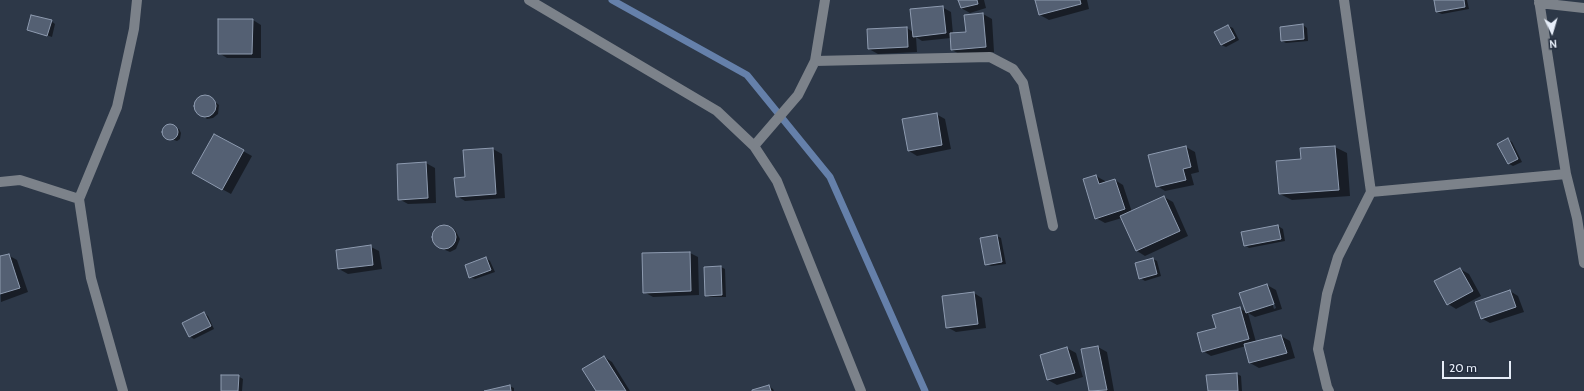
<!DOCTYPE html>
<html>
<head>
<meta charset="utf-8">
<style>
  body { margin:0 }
  #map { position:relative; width:1584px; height:391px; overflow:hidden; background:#2d3848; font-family:Cabin,sans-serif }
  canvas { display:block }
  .north { position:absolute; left:1532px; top:12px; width:40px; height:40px; -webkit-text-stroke:3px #232d3e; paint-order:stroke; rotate:175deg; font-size:11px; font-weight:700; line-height:16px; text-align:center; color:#e6edf8 }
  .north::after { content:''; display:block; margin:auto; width:14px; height:18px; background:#e6edf8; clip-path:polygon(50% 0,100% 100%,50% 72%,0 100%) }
  .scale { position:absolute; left:1442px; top:361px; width:69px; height:18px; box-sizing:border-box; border:2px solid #e6edf8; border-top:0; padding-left:5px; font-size:12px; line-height:14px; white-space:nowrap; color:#e6edf8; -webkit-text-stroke:3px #232d3e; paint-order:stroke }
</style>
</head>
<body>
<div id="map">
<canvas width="1584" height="391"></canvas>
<div class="north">N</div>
<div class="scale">20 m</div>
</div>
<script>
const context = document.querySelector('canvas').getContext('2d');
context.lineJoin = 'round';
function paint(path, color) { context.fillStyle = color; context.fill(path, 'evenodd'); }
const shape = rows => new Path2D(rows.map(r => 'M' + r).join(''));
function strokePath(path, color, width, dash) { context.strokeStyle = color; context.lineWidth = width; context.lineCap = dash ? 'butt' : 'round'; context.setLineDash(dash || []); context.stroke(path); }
paint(shape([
  [959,0,984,0,986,8,970,13,961,8],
  [1036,0,1087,0,1089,9,1049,20,1040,15],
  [1435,0,1467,0,1469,9,1442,14,1437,12],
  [942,7,951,12,953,34,967,32,983,14,992,19,994,52,961,55,952,50,951,38,922,41,916,37,917,52,878,54,869,49,868,30,907,28,913,32],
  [253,20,261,25,261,58,227,58,219,53],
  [51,21,55,24,52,37,28,29],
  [1303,25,1307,28,1308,41,1286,43,1282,41],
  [1228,26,1233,28,1239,40,1226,47,1221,45,1215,32],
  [203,97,210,98,219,105,218,114,213,118,207,119,195,109,196,102,200,98],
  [936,114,945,119,951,149,917,156,909,151],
  [169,125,179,129,181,133,180,139,177,141,166,137,163,131,165,127],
  [214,135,252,156,231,194,193,173],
  [1508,140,1512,142,1522,162,1513,166,1509,164],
  [1186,147,1195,152,1199,172,1191,174,1194,185,1165,191,1157,186],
  [1335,147,1347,153,1350,196,1292,200,1280,194,1302,160],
  [493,149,502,154,505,198,465,201,457,196,466,178,464,151],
  [426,163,435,168,436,203,408,204,399,199],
  [1096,176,1105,181,1105,183,1115,180,1123,185,1132,212,1164,197,1173,202,1188,236,1145,256,1137,251,1122,218,1105,223,1096,218],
  [443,226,455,230,460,239,456,249,450,252,438,247,433,240,434,233,439,227],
  [1278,226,1283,229,1285,241,1249,248,1245,245,1242,233],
  [997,236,1001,238,1006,264,991,266,986,264,981,239],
  [371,247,379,251,382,269,348,274,339,269],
  [690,253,698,257,699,295,653,297,644,292],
  [8,255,17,260,28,292,1,302,0,257],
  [486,258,490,261,495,272,475,279,470,277],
  [1153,259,1157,261,1161,276,1145,281,1140,278],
  [721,267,725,269,726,297,710,297,706,295],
  [1460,269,1469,274,1481,296,1456,309,1448,304,1436,282],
  [1267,285,1276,290,1282,309,1255,317,1248,313,1256,342,1281,336,1290,341,1295,358,1259,368,1250,363,1246,346,1211,356,1203,351,1217,328,1239,308,1247,312],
  [1268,290,1270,290,1276,308,1274,309],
  [1510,291,1518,296,1524,312,1490,323,1481,318],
  [974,293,982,298,986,328,956,332,947,327],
  [204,313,208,316,214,329,194,339,189,336],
  [1098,347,1107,352,1114,391,1090,391,1082,350],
  [1067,348,1076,353,1083,377,1057,385,1048,380],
  [604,357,612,362,630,391,597,391],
  [1237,374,1241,376,1242,391,1209,391],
  [238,376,243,379,242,391,222,391],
  [509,386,514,388,514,391,488,391],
  [769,386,773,389,774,391,753,391]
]), '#0007');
strokePath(shape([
  [612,0,747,75,830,177,925,391]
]), '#6580aa', 7);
const building = shape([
  [958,0,977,0,978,4,961,8,958,0],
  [1035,0,1080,0,1081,4,1039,15,1035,0],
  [1434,0,1464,0,1465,7,1436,12,1434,0],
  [943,6,946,33,913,37,910,9,943,6],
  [983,13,986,47,951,50,950,33,966,32,964,15,983,13],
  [31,15,52,20,47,36,27,30,31,15],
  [218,19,253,19,252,54,218,54,218,19],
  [1303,24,1304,39,1281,41,1280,27,1303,24],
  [1228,25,1235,38,1221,45,1214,32,1228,25],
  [907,27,908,47,868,49,867,29,907,27],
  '194 106a11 11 0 1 1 22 0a11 11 0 1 1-22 0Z',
  [937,113,942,145,908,151,902,119,937,113],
  '162 132a8 8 0 1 1 16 0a8 8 0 1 1-16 0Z',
  [214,134,244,150,222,190,192,173,214,134],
  [1508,138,1518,159,1508,164,1497,144,1508,138],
  [1186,146,1191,167,1183,169,1186,180,1156,187,1148,155,1186,146],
  [1335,146,1339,190,1279,194,1276,161,1301,159,1300,148,1335,146],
  [493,148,496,194,456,197,454,178,465,177,463,150,493,148],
  [426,162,428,198,398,200,397,164,426,162],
  [1096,175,1099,184,1115,179,1125,209,1095,219,1083,179,1096,175],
  [1164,196,1180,231,1136,251,1120,216,1164,196],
  '432 237a12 12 0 1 1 24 0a12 12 0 1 1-24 0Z',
  [1278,225,1281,239,1244,246,1241,232,1278,225],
  [997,235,1002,262,985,265,980,238,997,235],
  [371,245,373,265,338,269,336,250,371,245],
  [690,252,691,291,643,293,642,253,690,252],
  [9,254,20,288,0,294,0,256,9,254],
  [486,257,491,270,469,278,465,265,486,257],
  [1153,258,1157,274,1139,279,1135,263,1153,258],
  [721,266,722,295,705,296,704,267,721,266],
  [1460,268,1473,291,1447,305,1434,281,1460,268],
  [1267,284,1274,304,1246,313,1239,293,1267,284],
  [1510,290,1516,307,1481,319,1475,302,1510,290],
  [974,292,978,324,946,328,942,296,974,292],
  [1240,307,1249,339,1202,352,1197,333,1216,328,1212,315,1240,307],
  [204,312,211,326,189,337,182,323,204,312],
  [1281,335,1287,353,1249,363,1244,344,1281,335],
  [1098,346,1107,390,1089,391,1081,349,1098,346],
  [1067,347,1075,373,1047,380,1040,355,1067,347],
  [604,356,626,391,596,391,582,369,604,356],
  [1237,373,1238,391,1208,391,1206,375,1237,373],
  [221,375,239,375,238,391,221,391,221,375],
  [510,385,511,391,484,391,510,385],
  [769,385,771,391,752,391,752,390,769,385]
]);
paint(building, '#546073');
strokePath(building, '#8e9bb0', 1);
strokePath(shape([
  [529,0,717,111,754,146,777,181,861,391],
  [1539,0,1566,174,1577,218,1584,263],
  [1539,3,1584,8],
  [815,61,990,57,1013,69,1023,83,1053,226],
  [754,146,798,95,815,61,825,0],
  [0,182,20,180,79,199],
  [1371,192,1566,174],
  [123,391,91,278,79,199,117,107,134,29,137,0],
  [1329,391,1327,387,1318,349,1327,294,1338,257,1371,192,1344,0]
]), '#7c828a', 10);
</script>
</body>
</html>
